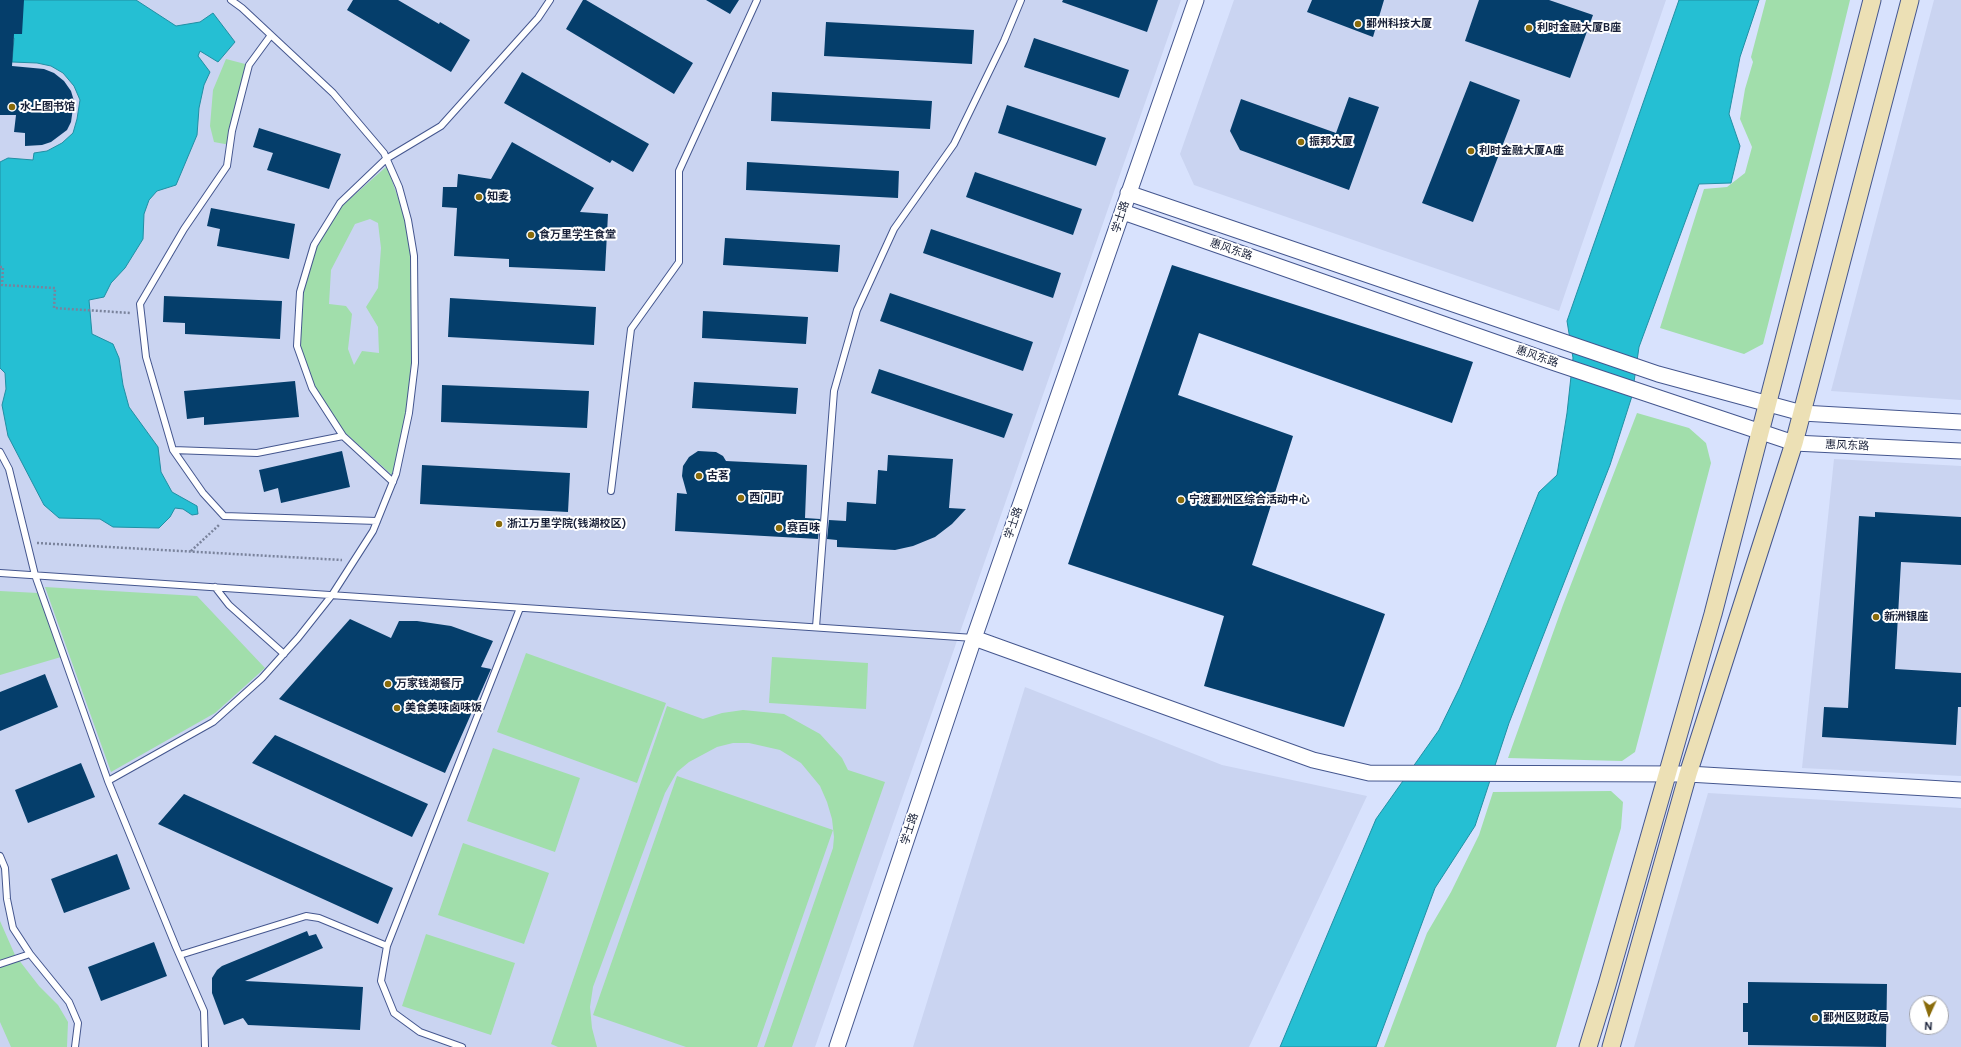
<!DOCTYPE html>
<html>
<head>
<meta charset="utf-8">
<style>
  body { margin:0 }
  #map { position:relative; width:1961px; height:1047px; overflow:hidden; background:#d8e2fd; font-family:"DM Sans",sans-serif }
  canvas { display:block }
  .north { position:absolute; left:1909px; top:995px; width:40px; height:40px; box-sizing:border-box; background:#fff; border:1px solid #a3a6af; border-radius:50%; rotate:183deg; font-size:11px; font-weight:700; line-height:16px; text-align:center; color:#182038 }
  .north::after { content:''; display:block; margin:auto; width:14px; height:18px; background:#896b0a; clip-path:polygon(50% 0,100% 100%,50% 72%,0 100%) }
</style>
</head>
<body>
<div id="map">
<canvas width="1961" height="1047"></canvas>
<div class="north">N</div>
</div>
<script>
const context = document.querySelector('canvas').getContext('2d');
context.lineJoin = 'round';
function paint(path, color) { context.fillStyle = color; context.fill(path, 'evenodd'); }
const shape = rows => new Path2D(rows.map(r => 'M' + r).join(''));
function strokePath(path, color, width, dash) { context.strokeStyle = color; context.lineWidth = width; context.lineCap = dash ? 'butt' : 'round'; context.setLineDash(dash || []); context.stroke(path); }
function write(font, color, halo, rows, align = 'center') {
  context.font = font + ' "DM Sans","Noto Sans SC",sans-serif'; context.lineWidth = 4; context.setLineDash([]); context.textBaseline = 'middle'; context.strokeStyle = halo; context.fillStyle = color; for (const [text, x, y, turn = 0] of rows) {
    context.save(); context.translate(x, y); context.rotate((+turn || 0) * Math.PI / 180); context.textAlign = isNaN(turn) ? turn : align; if (halo) context.strokeText(text, 0, 0); context.fillText(text, 0, 0); context.restore();
  }
}
paint(shape([
  [0,0,1181,0,815,1047,0,1047],
  [1234,0,1666,0,1559,311,1194,185,1180,154],
  [1934,0,1961,0,1961,400,1831,391],
  [1834,459,1961,466,1961,776,1802,768],
  [1025,687,1222,765,1367,796,1249,1047,913,1047],
  [1708,793,1961,808,1961,1047,1634,1047],
  [1917,1003,1941,1003,1941,1027,1917,1027]
]), '#cad4f1');
paint(shape([
  [1766,0,1850,0,1830,82,1763,344,1744,354,1660,328,1704,189,1727,187,1745,173,1752,147,1740,119,1745,89,1753,62,1751,57],
  [226,59,249,65,230,145,214,142,210,126,213,90],
  [387,166,406,221,412,260,413,335,408,406,392,475,341,429,313,387,299,345,303,295,315,249,342,206],
  [370,219,378,223,381,248,378,288,366,307,378,327,379,353,362,351,354,365,348,349,352,314,346,306,329,304,331,270,355,224],
  [1637,413,1689,428,1706,443,1711,463,1635,752,1622,761,1508,758,1563,605],
  [45,587,197,596,265,668,215,713,111,772],
  [0,591,38,593,61,657,0,675],
  [526,653,666,703,637,783,497,732],
  [772,657,868,663,866,709,769,703],
  [667,706,703,719,722,713,743,710,784,714,820,734,842,758,848,770,885,782,792,1047,764,1047,833,848,834,837,832,819,827,802,820,786,801,763,780,750,749,743,733,743,717,747,689,762,677,772,665,793,593,987,590,1007,592,1028,597,1047,558,1047,551,1044],
  [493,748,580,778,555,852,467,821],
  [677,776,833,830,757,1047,686,1047,593,1015],
  [1611,791,1623,802,1621,828,1556,1047,1384,1047,1427,933,1451,892,1479,835,1493,792],
  [463,843,549,873,524,944,438,915],
  [0,921,15,955,39,986,58,1005,68,1022,67,1047,11,1047,0,1022],
  [426,934,515,963,491,1035,402,1006]
]), '#a1deab');
const water = shape([
  [0,0,136,0,176,26,200,22,213,13,235,42,218,62,200,51,198,56,210,72,204,85,199,108,197,135,176,185,157,191,149,200,144,214,143,239,125,268,111,283,104,297,89,300,92,334,113,344,119,358,123,385,129,407,158,447,161,472,172,492,197,506,198,514,192,515,183,509,175,508,170,517,159,528,113,527,100,519,59,518,44,505,8,436,2,405,6,389,5,373,0,368,0,162,8,158,33,160,34,153,47,151,62,143,73,133,77,119,80,100,74,86,63,73,51,66,37,63,12,62,14,38,0,37,0,0],
  [1679,0,1759,0,1740,57,1729,114,1740,146,1731,183,1699,184,1639,347,1632,396,1610,465,1509,723,1475,826,1435,888,1376,1047,1280,1047,1376,819,1439,730,1460,687,1487,623,1539,492,1557,475,1567,413,1573,358,1567,321,1679,0]
]);
paint(water, '#25bfd3');
strokePath(water, '#218fa4', 1);
paint(shape([
  [0,0,24,0,22,34,14,34,12,66,44,69,54,73,64,81,71,91,74,101,71,122,67,130,51,142,42,145,25,146,25,133,14,132,16,115,0,115],
  [353,0,398,0,439,24,440,22,470,40,451,72,347,10],
  [583,0,586,0,693,63,674,94,566,29],
  [706,0,739,0,730,14],
  [1063,0,1158,0,1147,32,1062,2],
  [1312,0,1384,0,1373,37,1307,12],
  [1479,0,1549,0,1593,15,1570,78,1465,41],
  [826,22,974,30,972,64,824,56],
  [1034,38,1129,70,1119,98,1024,67],
  [522,72,649,144,633,172,612,160,610,163,504,103],
  [1470,81,1520,100,1473,222,1422,203],
  [772,92,932,101,930,129,771,121],
  [1349,97,1379,107,1349,190,1240,150,1230,131,1241,99,1336,133],
  [1007,105,1106,138,1096,166,998,133],
  [259,128,341,154,329,189,267,170,273,153,253,147],
  [512,142,594,188,580,212,608,214,605,271,509,267,509,259,454,256,457,208,442,207,443,187,457,187,458,174,491,179],
  [747,162,899,171,898,198,746,190],
  [975,172,1082,209,1073,235,966,197],
  [211,208,295,224,289,259,217,246,220,229,207,226],
  [931,229,1061,273,1053,298,923,253],
  [725,238,840,245,838,272,723,265],
  [1172,265,1473,362,1452,423,1199,333,1178,395,1293,436,1252,565,1385,614,1344,727,1204,686,1224,616,1068,564],
  [890,293,1033,342,1023,371,880,321],
  [164,296,282,301,280,339,185,334,185,323,163,322],
  [450,298,596,307,594,345,448,337],
  [703,311,808,317,806,344,702,338],
  [879,369,1013,414,1004,438,871,393],
  [295,381,299,417,204,425,204,417,187,419,184,391],
  [694,382,798,388,796,414,692,408],
  [442,385,589,391,587,428,441,422],
  [342,451,350,487,281,503,278,488,264,492,259,470],
  [698,451,716,452,723,456,726,461,807,465,805,518,820,519,818,539,675,531,677,493,687,494,682,476,683,466,689,457],
  [888,455,953,459,949,508,966,509,952,524,935,537,913,546,895,550,837,547,837,540,827,539,829,520,846,521,847,502,876,504,878,470,887,471],
  [422,465,570,473,568,512,420,504],
  [1875,512,1961,517,1961,565,1901,562,1895,669,1961,673,1961,707,1958,707,1956,745,1822,737,1824,707,1848,708,1859,516,1875,517],
  [350,619,391,638,399,621,417,621,451,626,493,641,481,667,491,669,445,773,279,699],
  [45,674,58,707,0,731,0,692],
  [275,735,428,804,412,837,252,763],
  [81,763,95,797,28,823,15,790],
  [184,794,393,888,378,924,158,824],
  [117,854,130,889,64,913,51,879],
  [307,931,309,936,316,934,323,948,245,981,363,987,360,1030,248,1025,243,1018,224,1025,212,993,212,978,217,970,222,966],
  [154,942,167,976,101,1001,88,967],
  [1748,982,1887,984,1886,1047,1748,1045,1748,1032,1743,1032,1743,1003,1748,1003]
]), '#053e6b');
const service = shape([
  [343,436,257,453,173,450,203,493,224,516,377,521],
  [173,450,146,357,140,304,184,229,227,166,232,131,249,65,271,35],
  [0,452,9,469,35,575,108,781,176,947,204,1011,205,1047],
  [393,482,343,436,312,388,297,346,300,292,314,245,340,203,386,159,441,126,538,18,550,0],
  [611,491,631,329,679,262,679,171,757,0],
  [0,573,974,638],
  [215,587,229,605,284,654],
  [816,627,834,391,857,310,894,229,954,144,1004,41,1021,0],
  [108,781,213,722,262,678,298,638,332,595,373,531,396,474,409,413,415,363,414,256,408,220,399,187,384,153,333,93,242,8,231,0],
  [0,856,5,868,7,899,13,928,30,954,69,1002,78,1023,75,1047],
  [180,955,306,916,319,918,387,946],
  [0,964,30,954],
  [462,1047,420,1032,394,1013,381,981,387,946,520,608]
]);
const tertiary = shape([
  [1128,193,1658,374,1802,413,1961,422],
  [1123,212,1549,361,1794,443,1961,451],
  [974,638,1313,760,1369,773,1688,774,1961,790],
  [837,1047,974,638,1196,0]
]);
const secondary = shape([
  [1588,1047,1607,985,1713,614,1872,0],
  [1611,1047,1688,774,1794,443,1910,0]
]);
strokePath(service, '#45578f', 8);
strokePath(tertiary, '#45578f', 17);
strokePath(secondary, '#45578f', 19);
strokePath(shape([
  [0,267,3,267,2,285,55,288,54,308,131,313],
  [37,543,342,560],
  [191,551,219,525]
]), '#7a839c', 2.5, [2, 2]);
strokePath(service, '#fff', 6);
strokePath(tertiary, '#fff', 15);
strokePath(secondary, '#ece0b5', 17);
for (const [x, y, r, color] of [
  [1358,24,4,"#896b0a"],
  [1529,28,4,"#896b0a"],
  [12,107,4,"#896b0a"],
  [1301,142,4,"#896b0a"],
  [1471,151,4,"#896b0a"],
  [479,197,4,"#896b0a"],
  [531,235,4,"#896b0a"],
  [699,476,4,"#896b0a"],
  [741,498,4,"#896b0a"],
  [1181,500,4,"#896b0a"],
  [499,524,4,"#896b0a"],
  [779,528,4,"#896b0a"],
  [1876,617,4,"#896b0a"],
  [388,684,4,"#896b0a"],
  [397,708,4,"#896b0a"],
  [1815,1018,4,"#896b0a"]
]) { const dot = new Path2D(); dot.arc(x, y, r, 0, 2 * Math.PI); context.fillStyle = color; context.fill(dot); strokePath(dot, '#fff', 1.5); }
write('bold 11px', '#182038', '#fff', [
  ["鄞州科技大厦",1366,24],
  ["利时金融大厦B座",1537,28],
  ["水上图书馆",20,107],
  ["振邦大厦",1309,142],
  ["利时金融大厦A座",1479,151],
  ["知麦",487,197],
  ["食万里学生食堂",539,235],
  ["古茗",707,476],
  ["西门町",749,498],
  ["宁波鄞州区综合活动中心",1189,500],
  ["浙江万里学院(钱湖校区)",507,524],
  ["赛百味",787,528],
  ["新洲银座",1884,617],
  ["万家钱湖餐厅",396,684],
  ["美食美味卤味饭",405,708],
  ["鄞州区财政局",1823,1018]
], 'left');
write('11px', '#182038', '#fff', [
  ["学士路",1121,217,-72],
  ["惠风东路",1231,250,19],
  ["惠风东路",1537,357,19],
  ["惠风东路",1847,446,2],
  ["学士路",1014,523,-71],
  ["学士路",910,829,-72]
]);
</script>
</body>
</html>
